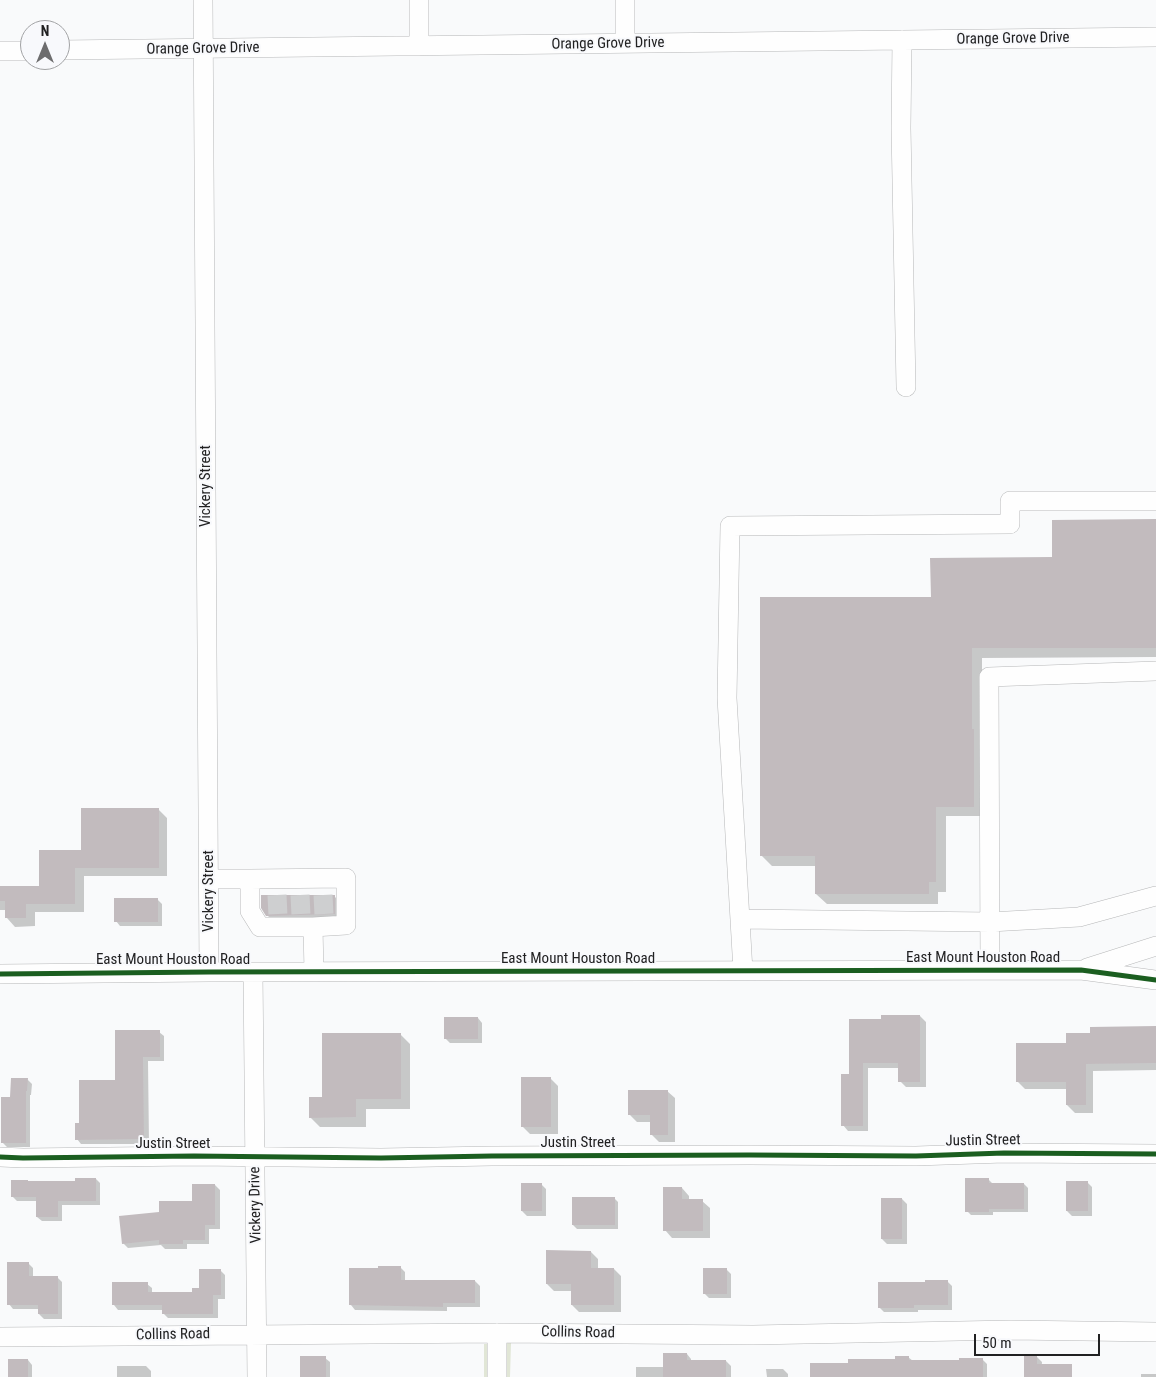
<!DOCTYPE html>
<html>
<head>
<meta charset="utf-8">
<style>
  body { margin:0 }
  #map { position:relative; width:1156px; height:1377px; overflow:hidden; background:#f9fafb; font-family:"Roboto Condensed",sans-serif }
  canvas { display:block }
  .north { position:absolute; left:20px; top:20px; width:50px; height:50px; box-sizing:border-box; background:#f8f9fc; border:1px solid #a2a3a5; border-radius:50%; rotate:0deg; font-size:14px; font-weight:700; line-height:20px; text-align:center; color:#212122 }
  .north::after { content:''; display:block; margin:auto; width:18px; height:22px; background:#6d6d6e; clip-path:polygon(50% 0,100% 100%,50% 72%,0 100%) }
  .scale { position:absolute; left:974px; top:1334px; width:126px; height:22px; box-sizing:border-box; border:2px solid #212122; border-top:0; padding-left:6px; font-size:15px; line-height:18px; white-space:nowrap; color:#212122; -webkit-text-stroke:4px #f8f9fc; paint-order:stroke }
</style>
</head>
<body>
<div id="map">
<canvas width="1156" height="1377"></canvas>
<div class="north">N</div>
<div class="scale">50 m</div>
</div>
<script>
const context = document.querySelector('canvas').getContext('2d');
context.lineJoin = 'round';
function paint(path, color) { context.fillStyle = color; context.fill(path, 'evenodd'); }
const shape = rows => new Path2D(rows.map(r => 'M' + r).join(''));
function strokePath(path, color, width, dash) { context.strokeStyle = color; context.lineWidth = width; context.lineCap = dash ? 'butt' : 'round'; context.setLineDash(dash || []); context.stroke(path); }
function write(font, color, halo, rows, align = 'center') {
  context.font = font + ' "Roboto Condensed",sans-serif'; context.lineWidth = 4; context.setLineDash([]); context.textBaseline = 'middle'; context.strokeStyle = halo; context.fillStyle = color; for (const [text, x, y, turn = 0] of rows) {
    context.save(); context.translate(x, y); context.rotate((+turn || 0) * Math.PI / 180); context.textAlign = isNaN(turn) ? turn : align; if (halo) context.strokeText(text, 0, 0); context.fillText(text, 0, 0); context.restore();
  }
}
paint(shape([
  [511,1343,510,1377,484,1377,484,1344]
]), '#e1e6d6');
paint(shape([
  [1156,521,1156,657,982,658,982,739,984,816,946,816,946,892,938,892,938,904,827,904,816,894,816,866,772,866,761,855,932,598,1053,559],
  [158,809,167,818,167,876,84,876,84,912,35,912,35,926,15,927,7,918,7,910,0,910,0,887,41,887],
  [334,896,342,904,342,922,275,923,267,915],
  [157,899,162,904,162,926,120,926,116,921],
  [920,1016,926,1022,926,1087,906,1087,900,1081,900,1068,868,1068,868,1131,848,1131,843,1125,850,1075,882,1020],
  [478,1018,482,1023,482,1043,450,1043,445,1038],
  [1156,1027,1156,1070,1093,1071,1093,1113,1075,1113,1067,1105,1067,1089,1025,1089,1017,1081,1067,1044,1092,1034],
  [159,1032,164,1036,164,1061,148,1061,149,1144,81,1144,77,1139,80,1124],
  [400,1034,410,1044,410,1109,366,1109,366,1127,320,1127,310,1117,324,1099],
  [550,1078,558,1086,558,1134,530,1134,522,1126],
  [27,1079,32,1084,31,1095,30,1095,30,1147,7,1147,2,1142,12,1098],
  [667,1091,675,1098,675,1142,659,1142,651,1134,651,1122,637,1122,630,1115],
  [96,1179,100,1183,100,1205,62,1205,62,1221,42,1221,37,1217,37,1201,17,1201,12,1196],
  [988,1179,993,1184,1024,1184,1028,1188,1028,1212,993,1212,993,1215,971,1215,967,1211],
  [1087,1182,1092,1187,1092,1216,1072,1216,1067,1211],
  [541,1184,546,1189,546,1216,527,1216,522,1211],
  [215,1185,220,1190,220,1229,209,1229,209,1244,187,1244,187,1249,165,1249,161,1245,128,1248,123,1243,160,1213,193,1203],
  [682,1188,689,1196,689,1201,702,1201,710,1208,710,1238,672,1238,665,1230],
  [614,1198,618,1202,618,1229,577,1229,573,1225],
  [902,1199,907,1204,907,1244,887,1244,882,1239],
  [591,1252,598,1259,598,1269,614,1269,621,1276,621,1312,579,1312,572,1305,572,1291,554,1291,547,1284],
  [28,1263,33,1268,33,1277,57,1277,62,1282,62,1319,44,1319,39,1314,39,1309,13,1309,9,1304],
  [400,1267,405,1272,405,1282,475,1281,480,1286,480,1307,447,1307,447,1311,355,1310,351,1305,379,1269],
  [726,1269,731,1274,731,1298,709,1298,704,1293],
  [220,1270,225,1275,225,1299,218,1299,218,1318,168,1318,163,1313,163,1310,118,1310,114,1305,147,1284,152,1288,152,1293,194,1293,201,1289],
  [947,1281,952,1286,952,1310,918,1310,918,1312,884,1312,879,1307,927,1283],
  [687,1354,691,1359,691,1361,726,1361,731,1366,731,1377,636,1377,636,1367,665,1367],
  [908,1357,913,1361,960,1361,982,1359,987,1364,987,1377,811,1377,849,1364,896,1360],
  [1037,1357,1042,1362,1041,1377,1025,1377],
  [325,1358,330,1362,330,1377,301,1377],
  [28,1360,32,1365,32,1377,9,1377],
  [117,1366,146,1366,151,1371,151,1377,117,1377],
  [766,1369,783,1369,788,1374,788,1377,767,1377],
  [1141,1374,1156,1374,1156,1377,1141,1377]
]), '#0003');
paint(shape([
  [1156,519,1156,648,972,648,972,729,974,729,974,807,936,807,936,882,929,882,929,894,815,894,815,856,760,856,760,597,931,597,930,558,1052,557,1052,520],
  [81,808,159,808,159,868,75,868,75,904,26,904,26,918,5,918,5,901,0,901,0,886,39,886,39,850,81,850],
  [261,895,335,895,335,914,266,916,261,908],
  [114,898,158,898,158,922,114,922],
  [881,1015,920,1015,920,1082,898,1082,898,1063,863,1063,863,1126,841,1126,841,1074,849,1074,849,1019,881,1019],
  [444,1017,478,1017,478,1039,444,1039],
  [1156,1026,1156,1063,1086,1064,1086,1105,1066,1105,1066,1082,1016,1082,1016,1043,1066,1043,1066,1033,1090,1033,1090,1027],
  [115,1030,160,1030,160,1057,143,1057,144,1139,75,1140,75,1123,79,1123,79,1080,115,1080],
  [322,1033,401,1033,401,1099,356,1099,356,1117,309,1118,309,1097,322,1097],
  [521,1077,551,1077,551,1127,521,1127],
  [11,1078,28,1078,27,1091,26,1091,26,1143,1,1143,1,1097,10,1097],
  [628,1090,668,1090,668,1135,650,1135,650,1115,628,1115],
  [75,1178,96,1178,96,1201,58,1201,58,1217,36,1217,36,1197,11,1197,11,1180,28,1180,28,1181,75,1181],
  [965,1178,989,1178,989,1183,1024,1183,1024,1209,989,1209,989,1212,965,1212],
  [1066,1181,1088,1181,1088,1211,1066,1211],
  [521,1183,542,1183,542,1211,521,1211],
  [192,1184,215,1184,215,1225,205,1225,205,1240,183,1240,183,1244,159,1244,159,1240,122,1244,119,1216,159,1212,159,1201,192,1201],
  [663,1187,682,1187,682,1199,703,1199,703,1231,663,1231],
  [572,1197,615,1197,615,1225,572,1225],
  [881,1198,902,1198,902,1239,881,1239],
  [546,1250,591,1251,591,1268,614,1268,614,1305,571,1305,571,1284,546,1284],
  [7,1262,29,1262,29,1276,58,1276,58,1314,38,1314,38,1305,7,1305],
  [378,1266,401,1266,401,1280,475,1280,475,1303,443,1303,443,1307,349,1305,349,1268,378,1268],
  [703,1268,727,1268,727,1294,703,1294],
  [199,1269,221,1269,221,1295,213,1295,213,1314,162,1314,162,1305,112,1305,112,1282,148,1282,148,1292,192,1292,192,1288,199,1288],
  [925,1280,948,1280,948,1305,914,1305,914,1308,878,1308,878,1282,925,1282],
  [663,1353,687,1353,687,1360,726,1360,726,1377,663,1377],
  [1024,1355,1037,1355,1037,1364,1072,1364,1072,1377,1024,1377],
  [300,1356,326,1356,326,1377,300,1377],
  [895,1356,909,1356,909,1360,959,1360,959,1358,983,1358,983,1377,810,1377,810,1363,848,1363,848,1359,895,1359],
  [8,1359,28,1359,28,1377,8,1377]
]), '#c2bbbe');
strokePath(shape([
  [277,895,278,916],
  [300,895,301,915],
  [323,895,324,915]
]), '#cecfd0', 19, [19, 9]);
const minor = shape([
  [203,0,209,972],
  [419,0,419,46],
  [625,0,625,43],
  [902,40,901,128,906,387],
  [60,50,1156,37],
  [0,51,30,51],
  [209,879,250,879],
  [740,919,990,922,1079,917,1156,896],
  [313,927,346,925,346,878,250,879,250,911,260,927,313,927,314,972],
  [1087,968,1156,946],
  [990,970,989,677,1156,671],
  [743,971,727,698,730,526,1010,524,1010,501,1156,501],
  [253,972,257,1377],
  [0,974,209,972,1081,970,1156,980],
  [0,1157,23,1158,194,1156,381,1158,492,1156,749,1155,916,1156,1004,1153,1156,1154],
  [0,1337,497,1333,753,1335,1011,1330,1156,1332],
  [497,1377,497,1333]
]);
strokePath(minor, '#b6b7b8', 20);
strokePath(minor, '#fefefe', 19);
strokePath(shape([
  [0,974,209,972,1081,970,1156,980],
  [0,1157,23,1158,194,1156,381,1158,492,1156,749,1155,916,1156,1004,1153,1156,1154]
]), '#1b5e20', 5);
write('15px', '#212122', '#f8f9fc', [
  ["Orange Grove Drive",1013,39,-1],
  ["Orange Grove Drive",608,44,-1],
  ["Orange Grove Drive",203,49,-1],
  ["Vickery Street",206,486,-90],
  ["Vickery Street",209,891,-90],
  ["East Mount Houston Road",983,958],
  ["East Mount Houston Road",578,959],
  ["East Mount Houston Road",173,960],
  ["Justin Street",983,1141,-1],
  ["Justin Street",578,1143],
  ["Justin Street",173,1144],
  ["Vickery Drive",256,1205,-91],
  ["Collins Road",578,1333,1],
  ["Collins Road",173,1335,-1]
]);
</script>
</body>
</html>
